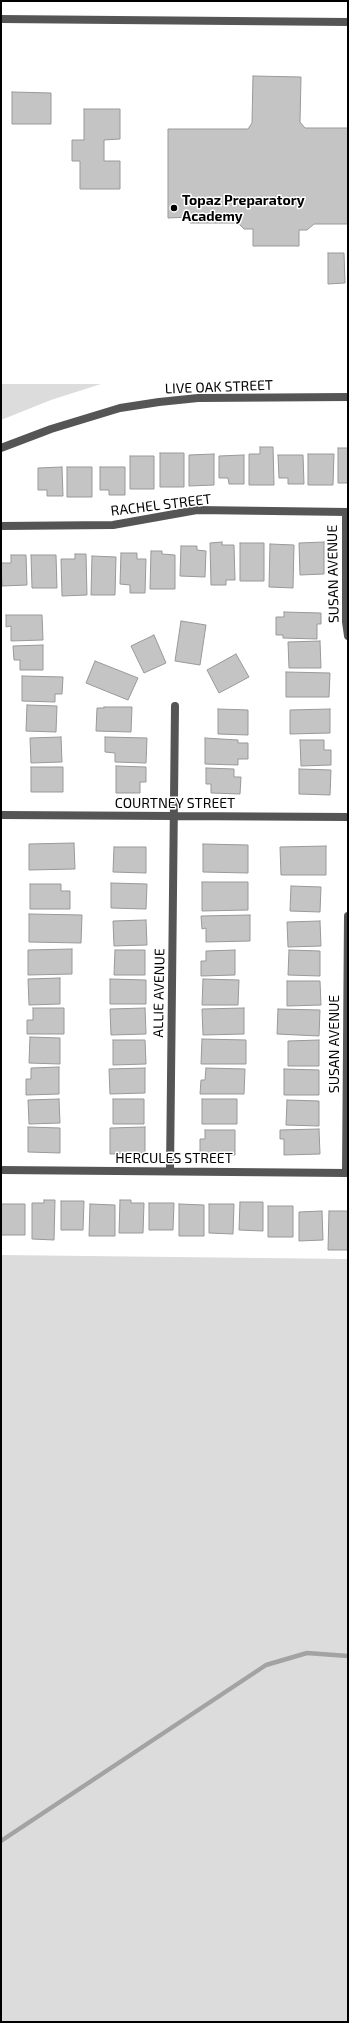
<!DOCTYPE html>
<html>
<head>
<meta charset="utf-8">
<style>
  body { margin:0 }
  #map { position:relative; width:349px; height:2023px; overflow:hidden; background:#fff; font-family:"Exo 2",sans-serif }
  canvas { display:block }
  .frame { position:absolute; inset:0; border:2px solid #000; pointer-events:none }
</style>
</head>
<body>
<div id="map">
<canvas width="349" height="2023"></canvas>
<div class="frame"></div>
</div>
<script>
const context = document.querySelector('canvas').getContext('2d');
context.lineJoin = 'round';
function paint(path, color) { context.fillStyle = color; context.fill(path, 'evenodd'); }
const shape = rows => new Path2D(rows.map(r => 'M' + r).join(''));
function strokePath(path, color, width, dash) { context.strokeStyle = color; context.lineWidth = width; context.lineCap = dash ? 'butt' : 'round'; context.setLineDash(dash || []); context.stroke(path); }
function write(font, color, halo, rows, align = 'center') {
  context.font = font + ' "Exo 2",sans-serif'; context.lineWidth = 3; context.setLineDash([]); context.textBaseline = 'middle'; context.strokeStyle = halo; context.fillStyle = color; for (const [text, x, y, turn = 0] of rows) {
    context.save(); context.translate(x, y); context.rotate((+turn || 0) * Math.PI / 180); context.textAlign = isNaN(turn) ? turn : align; if (halo) context.strokeText(text, 0, 0); context.fillText(text, 0, 0); context.restore();
  }
}
paint(shape([
  [1,384,101,384,51,400,1,420],
  [1,1255,348,1259,348,2022,1,2022]
]), '#dcdcdc');
strokePath(shape([
  [1,1841,266,1665,307,1653,348,1656]
]), '#a3a3a3', 4.5);
const building = shape([
  [253,76,301,77,300,122,305,128,348,128,348,224,314,224,307,230,299,230,299,246,253,246,253,229,244,229,238,223,190,223,190,217,168,218,168,129,248,129,252,123,253,76],
  [12,92,51,93,51,124,12,124,12,92],
  [84,109,120,109,120,139,104,140,104,161,120,161,120,189,80,189,80,161,72,161,72,140,84,140,84,109],
  [328,253,344,253,345,283,328,284,328,253],
  [260,447,273,447,274,485,249,485,249,454,260,454,260,447],
  [338,448,348,448,348,483,338,483,338,448],
  [160,453,184,453,184,487,160,487,160,453],
  [214,454,214,485,189,486,189,455,214,454],
  [308,454,334,454,333,485,308,485,308,454],
  [244,455,244,484,229,484,228,478,219,478,219,456,244,455],
  [278,455,303,455,304,484,288,484,288,478,279,478,278,455],
  [130,456,154,456,154,489,130,489,130,456],
  [62,467,63,496,47,496,47,490,38,490,38,468,62,467],
  [67,467,92,467,92,497,67,497,67,467],
  [100,467,125,467,125,495,109,495,109,490,100,490,100,467],
  [222,542,222,545,234,545,235,580,226,580,226,585,211,585,210,543,222,542],
  [324,542,324,574,300,575,299,543,324,542],
  [240,543,264,543,264,581,240,581,240,543],
  [270,544,294,545,293,588,269,587,270,544],
  [181,546,197,546,197,550,206,551,205,577,180,576,181,546],
  [151,551,162,551,162,554,175,555,175,589,150,589,151,551],
  [121,553,137,553,137,559,146,559,145,593,130,593,130,585,120,584,121,553],
  [75,554,86,554,87,595,62,596,61,559,75,559,75,554],
  [11,555,26,555,27,585,2,586,1,563,11,563,11,555],
  [31,555,56,555,57,588,32,588,31,555],
  [92,556,116,557,115,595,91,595,92,556],
  [284,612,321,613,321,624,317,624,317,639,283,638,283,635,276,635,276,617,284,617,284,612],
  [6,615,42,615,43,640,11,641,11,626,6,627,6,615],
  [181,621,206,625,200,665,175,661,181,621],
  [154,635,166,663,144,673,131,646,154,635],
  [320,641,321,668,289,668,288,642,320,641],
  [43,645,43,670,20,670,20,660,14,660,13,646,43,645],
  [236,654,249,677,219,693,207,670,236,654],
  [95,661,138,678,128,700,86,683,95,661],
  [286,672,330,673,329,697,286,697,286,672],
  [22,676,63,677,62,694,55,694,55,702,22,701,22,676],
  [27,705,57,706,56,732,26,731,27,705],
  [104,707,132,707,131,732,96,731,97,708,104,708,104,707],
  [218,709,248,710,248,735,218,734,218,709],
  [330,709,330,733,290,734,290,710,330,709],
  [61,737,62,762,31,763,30,738,61,737],
  [105,737,147,738,146,763,115,762,115,753,105,752,105,737],
  [205,738,238,740,238,743,248,743,248,759,238,759,238,765,205,764,205,738],
  [300,740,324,740,324,750,331,750,331,765,301,766,300,740],
  [116,766,146,767,146,782,140,782,140,793,116,793,116,766],
  [31,767,63,767,63,792,31,792,31,767],
  [206,768,234,769,234,777,241,777,240,794,211,793,211,784,206,784,206,768],
  [299,769,331,770,330,795,299,794,299,769],
  [74,843,75,869,29,870,29,844,74,843],
  [203,844,248,845,248,873,203,872,203,844],
  [326,846,326,875,281,875,280,847,326,846],
  [114,847,146,847,146,873,113,872,114,847],
  [202,882,248,882,248,910,202,911,202,882],
  [111,883,147,884,146,909,111,908,111,883],
  [30,884,61,884,61,891,70,891,70,909,30,909,30,884],
  [291,886,321,887,320,912,290,911,291,886],
  [29,914,82,915,81,943,29,942,29,914],
  [250,915,250,941,206,942,206,928,202,929,201,916,250,915],
  [146,920,147,945,114,946,113,921,146,920],
  [320,921,321,946,288,947,287,922,320,921],
  [72,949,72,974,28,975,28,950,72,949],
  [115,950,145,950,145,975,114,975,115,950],
  [235,950,235,975,201,976,201,961,206,961,206,951,235,950],
  [289,950,320,951,320,976,288,975,289,950],
  [60,978,60,1004,29,1005,28,979,60,978],
  [110,979,146,980,146,1004,110,1004,110,979],
  [203,979,239,980,238,1005,202,1005,203,979],
  [287,981,320,981,321,1005,287,1006,287,981],
  [33,1008,64,1008,64,1034,27,1034,27,1020,33,1020,33,1008],
  [145,1008,146,1034,111,1035,110,1009,145,1008],
  [244,1008,244,1034,203,1035,202,1009,244,1008],
  [278,1009,320,1010,319,1036,277,1034,278,1009],
  [30,1037,60,1038,60,1064,29,1063,30,1037],
  [202,1039,246,1040,246,1064,201,1064,202,1039],
  [113,1040,145,1040,146,1064,113,1065,113,1040],
  [319,1040,319,1066,288,1066,288,1041,319,1040],
  [59,1067,59,1094,26,1095,26,1079,31,1079,31,1068,59,1067],
  [145,1068,145,1093,110,1094,109,1069,145,1068],
  [206,1068,245,1069,244,1094,200,1094,201,1080,205,1080,206,1068],
  [284,1069,319,1070,319,1095,284,1095,284,1069],
  [59,1099,60,1123,29,1124,28,1100,59,1099],
  [113,1099,144,1099,144,1124,113,1124,113,1099],
  [202,1099,237,1099,237,1124,202,1124,202,1099],
  [287,1100,319,1101,319,1126,286,1125,287,1100],
  [28,1127,60,1128,60,1153,28,1152,28,1127],
  [145,1127,145,1153,110,1154,110,1128,145,1127],
  [319,1129,320,1154,284,1155,284,1139,280,1139,280,1130,319,1129],
  [205,1130,235,1130,235,1155,200,1154,200,1139,205,1139,205,1130],
  [44,1200,55,1200,54,1240,32,1239,32,1203,44,1203,44,1200],
  [120,1200,131,1200,131,1203,144,1203,143,1233,119,1233,120,1200],
  [61,1201,84,1201,83,1230,61,1230,61,1201],
  [240,1202,263,1202,263,1231,239,1230,240,1202],
  [149,1203,174,1203,173,1230,149,1230,149,1203],
  [1,1204,25,1204,25,1235,1,1235,1,1204],
  [90,1204,115,1205,115,1236,89,1236,90,1204],
  [179,1204,204,1205,204,1236,179,1236,179,1204],
  [209,1204,234,1204,233,1234,209,1233,209,1204],
  [268,1206,293,1206,293,1237,268,1237,268,1206],
  [322,1211,323,1240,299,1241,299,1212,322,1211],
  [329,1211,348,1211,348,1250,328,1250,329,1211]
]);
paint(building, '#c4c4c4');
strokePath(building, '#999', 1);
strokePath(shape([
  [1,19,348,22],
  [346,512,346,622,348,636],
  [1,526,113,525,197,510,348,512],
  [1,815,348,817],
  [1,1170,346,1173,348,916],
  [170,1171,175,706]
]), '#555', 8);
strokePath(shape([
  [1,448,51,429,120,408,159,402,198,398,348,397]
]), '#555', 8);
for (const [x, y, r, color] of [
  [174,208,4,"#000"]
]) { const dot = new Path2D(); dot.arc(x, y, r, 0, 2 * Math.PI); context.fillStyle = color; context.fill(dot); strokePath(dot, '#fff', 1.5); }
write('bold 14px', '#000', '#fff', [
  ["Topaz Preparatory",182,200],
  ["Academy",182,216]
], 'left');
write('14px', '#000', '#fff', [
  ["LIVE OAK STREET",219,387,-2],
  ["RACHEL STREET",161,505,-7],
  ["SUSAN AVENUE",333,574,-91],
  ["COURTNEY STREET",175,803],
  ["ALLIE AVENUE",159,993,-89],
  ["SUSAN AVENUE",334,1044,-90],
  ["HERCULES STREET",174,1158]
]);
</script>
</body>
</html>
